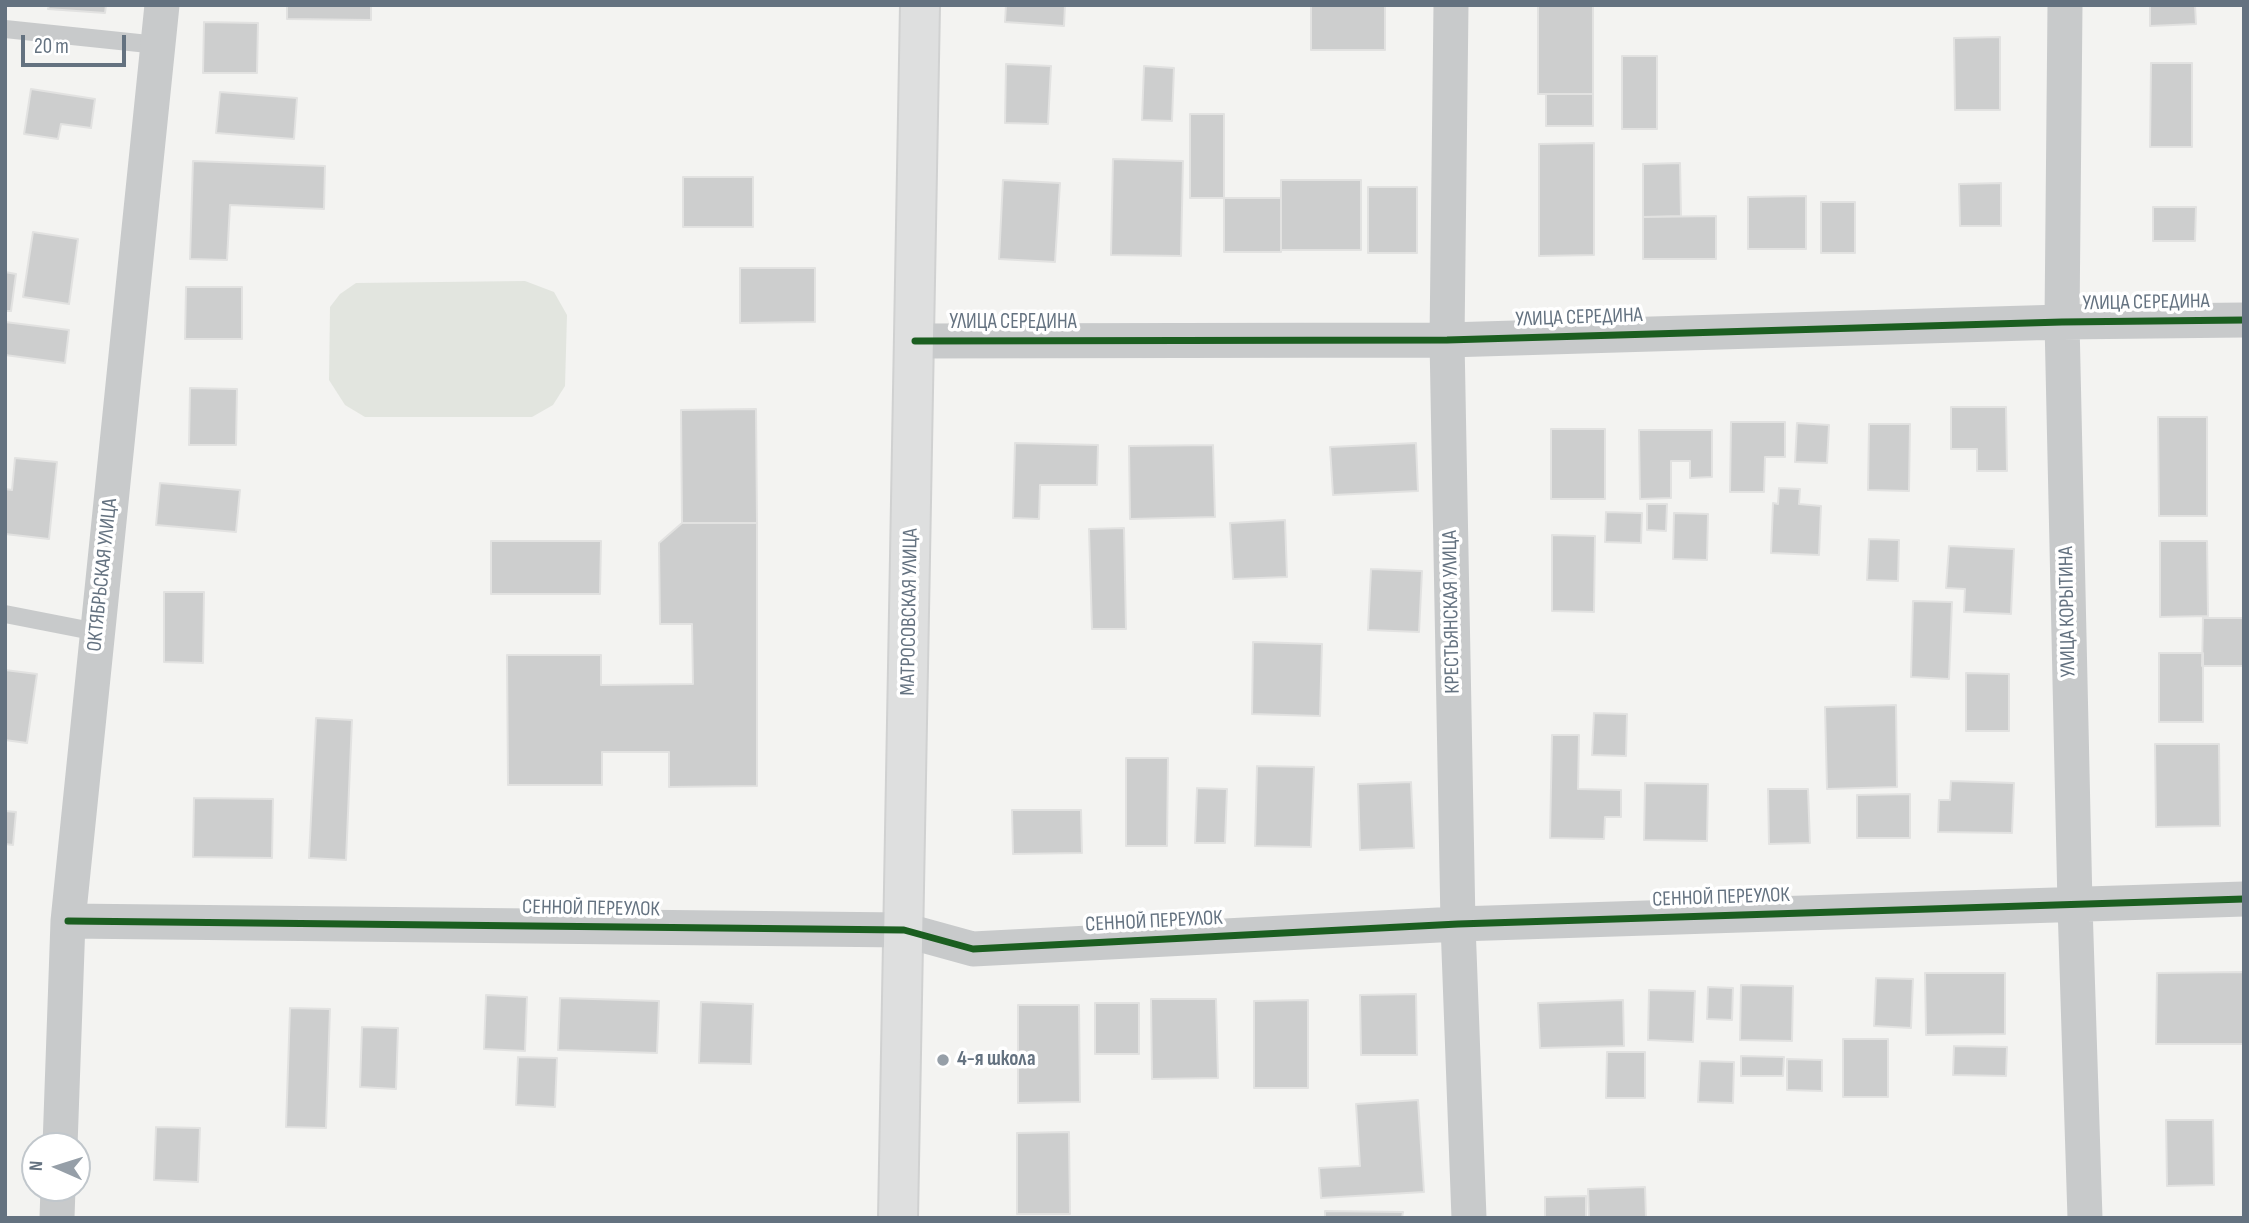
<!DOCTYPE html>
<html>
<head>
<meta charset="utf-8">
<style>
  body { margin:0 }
  #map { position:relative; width:2249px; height:1223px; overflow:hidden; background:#f3f3f1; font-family:"Sofia Sans Condensed",sans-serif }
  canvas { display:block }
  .frame { position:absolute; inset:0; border:7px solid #647280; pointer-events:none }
  .north { position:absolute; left:21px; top:1132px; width:70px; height:70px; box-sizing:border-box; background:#fff; border:2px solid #c1c7cc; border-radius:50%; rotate:273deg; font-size:19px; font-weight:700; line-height:28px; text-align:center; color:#647280 }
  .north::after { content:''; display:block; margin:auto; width:24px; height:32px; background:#969fa8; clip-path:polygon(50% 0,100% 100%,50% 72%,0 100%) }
  .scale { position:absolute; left:21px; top:35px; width:105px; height:32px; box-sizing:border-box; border:4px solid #647280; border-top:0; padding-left:9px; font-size:21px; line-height:24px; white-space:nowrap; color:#647280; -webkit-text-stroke:5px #fff; paint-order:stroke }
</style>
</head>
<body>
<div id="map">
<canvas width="2249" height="1223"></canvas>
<div class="frame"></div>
<div class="north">N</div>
<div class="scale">20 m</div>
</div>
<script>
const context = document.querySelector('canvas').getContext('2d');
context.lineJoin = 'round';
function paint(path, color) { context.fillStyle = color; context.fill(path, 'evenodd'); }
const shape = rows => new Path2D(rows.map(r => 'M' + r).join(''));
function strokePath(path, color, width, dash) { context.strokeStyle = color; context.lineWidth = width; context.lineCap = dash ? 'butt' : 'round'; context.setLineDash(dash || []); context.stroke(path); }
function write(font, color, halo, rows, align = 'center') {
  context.font = font + ' "Sofia Sans Condensed",sans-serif'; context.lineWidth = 7; context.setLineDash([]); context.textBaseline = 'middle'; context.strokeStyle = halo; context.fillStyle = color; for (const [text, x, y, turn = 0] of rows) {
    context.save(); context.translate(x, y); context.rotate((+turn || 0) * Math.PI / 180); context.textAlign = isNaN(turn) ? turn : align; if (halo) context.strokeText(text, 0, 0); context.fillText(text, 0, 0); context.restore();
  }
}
paint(shape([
  [525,281,554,292,567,315,565,386,553,405,532,417,365,417,345,405,329,380,330,307,340,294,356,283]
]), '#e2e5df');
const building = shape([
  [49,5,106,5,105,13,48,9,49,5],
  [287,5,371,5,371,20,287,19,287,5],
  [1006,5,1065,5,1064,26,1005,22,1006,5],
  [1311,5,1385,5,1385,50,1311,50,1311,5],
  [1538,5,1593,5,1593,94,1538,94,1538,5],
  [2150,5,2195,5,2196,24,2150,26,2150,5],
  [204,22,258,23,257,73,203,73,204,22],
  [2000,37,2000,110,1955,110,1954,38,2000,37],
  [1622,56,1657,56,1657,129,1622,129,1622,56],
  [2151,63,2192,63,2192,147,2150,147,2151,63],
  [1006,64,1051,66,1048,124,1005,123,1006,64],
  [1144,66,1174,68,1172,121,1142,120,1144,66],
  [31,89,95,99,91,128,61,124,58,139,24,134,31,89],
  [220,92,297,98,294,139,216,133,220,92],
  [1546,94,1593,94,1593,126,1546,126,1546,94],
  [1190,114,1224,114,1224,198,1190,198,1190,114],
  [1594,143,1594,255,1539,256,1539,144,1594,143],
  [1113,159,1183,161,1181,256,1111,255,1113,159],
  [193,161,325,166,324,209,230,205,227,260,190,259,193,161],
  [1680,163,1681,216,1643,217,1643,164,1680,163],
  [683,177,753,177,753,227,683,227,683,177],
  [1003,180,1060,183,1055,262,999,259,1003,180],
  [1281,180,1361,180,1361,250,1281,250,1281,180],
  [2001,183,2001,226,1960,226,1959,184,2001,183],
  [1368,187,1417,187,1417,253,1368,253,1368,187],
  [1806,196,1806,249,1748,249,1748,197,1806,196],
  [1224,198,1281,198,1281,252,1224,252,1224,198],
  [1821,202,1855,202,1855,253,1821,253,1821,202],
  [2153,207,2196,207,2195,241,2153,241,2153,207],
  [1716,216,1716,259,1643,259,1643,217,1716,216],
  [33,232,78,239,69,304,23,297,33,232],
  [740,268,815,268,815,322,740,323,740,268],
  [5,272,16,274,11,311,5,311,5,272],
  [186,287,242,287,242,339,185,339,186,287],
  [5,322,69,330,65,363,5,355,5,322],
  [190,388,237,389,236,445,189,445,190,388],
  [1951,407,2006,407,2007,471,1977,471,1977,449,1951,449,1951,407],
  [756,409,757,523,682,523,681,410,756,409],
  [2158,417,2207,417,2207,516,2159,516,2158,417],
  [1731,422,1785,422,1785,457,1765,457,1764,492,1730,492,1731,422],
  [1797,423,1829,425,1827,463,1795,462,1797,423],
  [1869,424,1910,424,1909,491,1868,490,1869,424],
  [1551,429,1605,429,1605,499,1551,499,1551,429],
  [1639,430,1712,430,1712,477,1690,478,1690,461,1671,461,1671,498,1640,499,1639,430],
  [1015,443,1098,445,1097,485,1040,485,1039,519,1013,518,1015,443],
  [1416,443,1418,491,1333,495,1330,447,1416,443],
  [1213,445,1215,517,1130,519,1129,446,1213,445],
  [15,458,57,462,49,539,5,534,5,489,12,490,15,458],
  [160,483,240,490,236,532,156,525,160,483],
  [1779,488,1800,489,1799,504,1821,506,1819,555,1771,553,1773,503,1778,504,1779,488],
  [1647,504,1667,504,1666,531,1647,530,1647,504],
  [1606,512,1642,513,1641,543,1605,542,1606,512],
  [1674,513,1708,514,1707,560,1673,559,1674,513],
  [1285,520,1287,577,1233,579,1230,523,1285,520],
  [682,523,757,523,757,786,669,787,669,752,602,752,602,785,508,785,507,655,601,655,601,685,693,684,692,624,660,624,659,543,682,523],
  [1124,528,1126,629,1092,629,1089,529,1124,528],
  [1552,535,1595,536,1594,612,1552,611,1552,535],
  [1869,539,1899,540,1898,581,1867,580,1869,539],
  [491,541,601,541,600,594,491,594,491,541],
  [2160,541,2207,541,2208,616,2160,617,2160,541],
  [1949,546,2014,549,2011,614,1964,612,1965,589,1946,588,1949,546],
  [1371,569,1422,571,1419,632,1368,630,1371,569],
  [164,592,204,592,203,663,164,662,164,592],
  [1913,601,1952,602,1949,679,1911,677,1913,601],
  [2203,618,2244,618,2244,666,2202,666,2203,618],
  [1253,642,1322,644,1320,716,1252,714,1253,642],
  [2159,653,2203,653,2203,722,2159,722,2159,653],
  [5,670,37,674,27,743,5,740,5,670],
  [1966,673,2009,674,2009,731,1966,731,1966,673],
  [1896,705,1897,787,1827,789,1825,707,1896,705],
  [1594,713,1627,714,1626,756,1592,755,1594,713],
  [316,718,352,720,346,860,309,858,316,718],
  [1552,735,1579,735,1578,789,1621,790,1621,817,1605,817,1604,839,1550,838,1552,735],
  [2155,744,2219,744,2220,826,2156,827,2155,744],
  [1126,758,1168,758,1167,846,1126,846,1126,758],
  [1257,766,1314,767,1311,847,1255,846,1257,766],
  [1951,781,2014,783,2012,833,1938,832,1939,800,1950,800,1951,781],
  [1411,782,1414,848,1360,850,1358,784,1411,782],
  [1645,783,1708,784,1707,841,1644,840,1645,783],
  [1197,788,1227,789,1225,843,1195,843,1197,788],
  [1768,789,1808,789,1810,843,1769,844,1768,789],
  [1910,794,1910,838,1857,838,1857,795,1910,794],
  [194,798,273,799,272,858,193,857,194,798],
  [1012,810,1081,810,1082,853,1013,854,1012,810],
  [5,811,16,812,13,845,5,844,5,811],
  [2244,972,2244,1044,2156,1044,2157,973,2244,972],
  [1925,973,2005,973,2005,1034,1926,1035,1925,973],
  [1876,978,1913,979,1911,1028,1874,1026,1876,978],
  [1741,985,1793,986,1792,1041,1740,1040,1741,985],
  [1708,987,1733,988,1732,1020,1707,1019,1708,987],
  [1649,990,1695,991,1693,1042,1648,1040,1649,990],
  [1416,994,1417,1055,1361,1055,1360,995,1416,994],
  [486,995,527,997,525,1051,484,1049,486,995],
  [560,998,659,1001,657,1053,558,1050,560,998],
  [1151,999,1216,999,1218,1078,1152,1079,1151,999],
  [1308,1000,1308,1088,1254,1088,1254,1001,1308,1000],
  [1623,1000,1624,1046,1540,1048,1538,1003,1623,1000],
  [701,1002,753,1004,751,1064,699,1063,701,1002],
  [1095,1003,1139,1003,1139,1054,1095,1054,1095,1003],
  [1018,1005,1079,1005,1080,1102,1018,1103,1018,1005],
  [290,1008,330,1009,326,1128,286,1127,290,1008],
  [362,1027,398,1028,396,1089,360,1087,362,1027],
  [1843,1039,1888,1039,1888,1097,1843,1097,1843,1039],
  [1954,1046,2007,1047,2006,1076,1953,1075,1954,1046],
  [1607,1052,1645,1052,1645,1098,1606,1098,1607,1052],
  [1741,1056,1784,1057,1783,1076,1741,1076,1741,1056],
  [518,1057,557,1058,555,1107,516,1105,518,1057],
  [1787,1059,1822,1060,1822,1091,1787,1090,1787,1059],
  [1700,1061,1734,1062,1733,1103,1698,1102,1700,1061],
  [1418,1100,1424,1192,1321,1198,1319,1168,1360,1166,1356,1104,1418,1100],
  [2166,1120,2213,1120,2214,1185,2167,1186,2166,1120],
  [156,1127,200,1128,198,1182,154,1180,156,1127],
  [1069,1132,1070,1214,1017,1214,1017,1133,1069,1132],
  [1645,1187,1646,1218,1589,1218,1588,1189,1645,1187],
  [1586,1196,1586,1218,1545,1218,1545,1197,1586,1196],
  [1325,1211,1403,1212,1402,1218,1325,1218,1325,1211]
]);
paint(building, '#cdcece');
strokePath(building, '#e2e2e1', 2);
const trunk = shape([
  [898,1218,920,5]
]);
strokePath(trunk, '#d0d1d1', 42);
strokePath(shape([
  [5,29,158,45],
  [5,614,97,632]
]), '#c8cacb', 18);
strokePath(shape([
  [1451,5,1447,340,1458,924,1469,1218],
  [2065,5,2062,322,2075,905,2085,1218],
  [915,341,1447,340,2062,322,2244,320],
  [68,921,904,930,973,949,1458,924,2244,899],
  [60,1146,68,921,162,5],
  [57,1218,58,1188]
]), '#c8cacb', 35);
strokePath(trunk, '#dedfdf', 38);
strokePath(shape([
  [915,341,1447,340,2062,322,2244,320],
  [68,921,904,930,973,949,1458,924,2244,899]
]), '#1b5e20', 7);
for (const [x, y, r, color] of [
  [943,1060,7,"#969fa8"]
]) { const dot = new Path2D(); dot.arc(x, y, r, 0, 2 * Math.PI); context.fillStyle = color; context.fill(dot); strokePath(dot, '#fff', 2.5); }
write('21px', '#647280', '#fff', [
  ["УЛИЦА СЕРЕДИНА",2146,303,-1],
  ["УЛИЦА СЕРЕДИНА",1579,318,-2],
  ["УЛИЦА СЕРЕДИНА",1013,323],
  ["ОКТЯБРЬСКАЯ УЛИЦА",103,575,-84],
  ["МАТРОСОВСКАЯ УЛИЦА",910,612,-89],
  ["КРЕСТЬЯНСКАЯ УЛИЦА",1452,612,-91],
  ["УЛИЦА КОРЫТИНА",2068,612,-91],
  ["СЕННОЙ ПЕРЕУЛОК",1721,898,-2],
  ["СЕННОЙ ПЕРЕУЛОК",591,909,1],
  ["СЕННОЙ ПЕРЕУЛОК",1154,922,-3]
]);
write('bold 21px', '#647280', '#fff', [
  ["4-я школа",957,1060]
], 'left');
</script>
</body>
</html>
